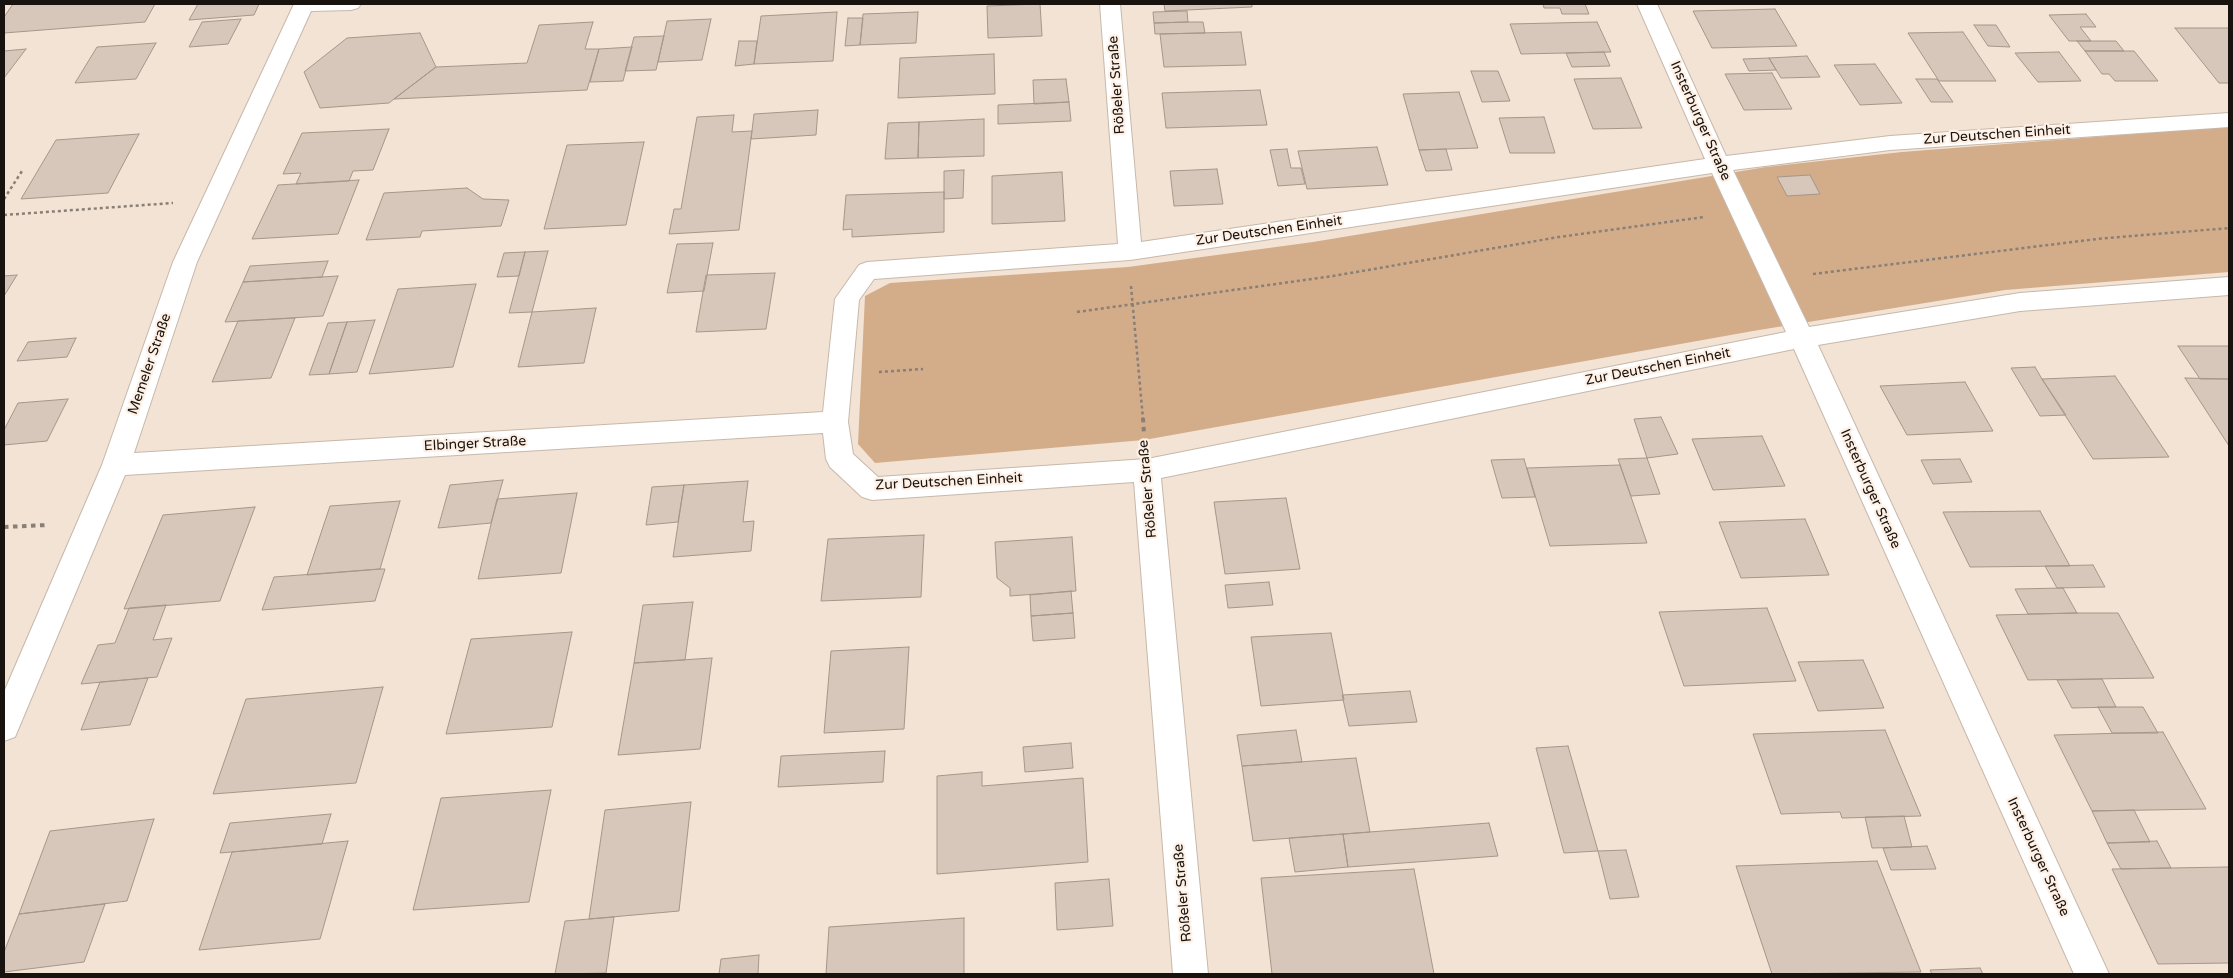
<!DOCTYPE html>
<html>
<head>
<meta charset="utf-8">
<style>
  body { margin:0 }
  #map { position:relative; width:2233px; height:978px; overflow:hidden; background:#f3e3d5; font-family:"Varela Round",sans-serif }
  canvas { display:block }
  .frame { position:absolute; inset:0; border:5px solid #18130e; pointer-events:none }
</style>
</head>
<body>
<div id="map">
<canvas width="2233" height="978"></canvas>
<div class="frame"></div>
</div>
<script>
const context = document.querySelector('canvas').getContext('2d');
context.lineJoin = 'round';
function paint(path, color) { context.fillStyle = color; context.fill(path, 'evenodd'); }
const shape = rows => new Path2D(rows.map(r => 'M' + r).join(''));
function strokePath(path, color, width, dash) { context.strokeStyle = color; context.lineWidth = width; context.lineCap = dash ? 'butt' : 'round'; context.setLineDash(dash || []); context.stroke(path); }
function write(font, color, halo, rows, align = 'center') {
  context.font = font + ' "Varela Round",sans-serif'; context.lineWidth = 4.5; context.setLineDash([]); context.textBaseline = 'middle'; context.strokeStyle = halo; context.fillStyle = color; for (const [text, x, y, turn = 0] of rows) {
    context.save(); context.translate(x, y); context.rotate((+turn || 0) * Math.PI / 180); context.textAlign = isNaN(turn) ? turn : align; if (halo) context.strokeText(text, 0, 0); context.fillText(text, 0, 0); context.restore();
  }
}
paint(shape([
  [2210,128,2229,128,2229,272,2005,290,1753,331,1144,440,875,463,858,444,865,296,890,283,1128,267,1313,242,1766,167,1902,152]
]), '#d3ac8a');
const building = shape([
  [13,4,155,4,145,22,4,33,4,17,13,4],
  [198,4,259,4,254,15,189,20,198,4],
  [1040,4,1042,36,988,38,987,6,1040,4],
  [1164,4,1252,4,1252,7,1165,11,1164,4],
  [1543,4,1585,4,1589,14,1562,14,1560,8,1544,8,1543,4],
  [1775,9,1797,46,1712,48,1693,11,1775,9],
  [1187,11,1188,22,1154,23,1153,12,1187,11],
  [837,12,833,61,754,64,761,16,837,12],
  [918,12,916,43,860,45,863,14,918,12],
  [2086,14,2096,27,2080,27,2091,41,2069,41,2049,15,2086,14],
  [848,18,863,18,860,45,845,46,848,18],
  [241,19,228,44,189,47,202,22,241,19],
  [711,19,702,60,658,62,667,21,711,19],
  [593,22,585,49,599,49,587,90,394,99,436,67,527,63,539,25,593,22],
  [1188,22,1203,22,1205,33,1155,34,1154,23,1188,22],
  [1597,22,1611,52,1521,54,1510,24,1597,22],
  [1974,25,1996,25,2010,47,1988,46,1974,25],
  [2175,28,2229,28,2229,83,2219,83,2175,28],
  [1241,32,1246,65,1164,67,1160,34,1241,32],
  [1963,32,1996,81,1939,81,1908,33,1963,32],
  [420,33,436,67,394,99,389,103,320,108,304,72,347,38,420,33],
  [664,36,656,70,625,71,634,37,664,36],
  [739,41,757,41,754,64,735,66,739,41],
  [2077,41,2116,41,2124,51,2085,51,2077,41],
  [156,43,136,79,75,83,97,47,156,43],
  [632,47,623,81,590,82,599,49,632,47],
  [26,49,4,78,4,51,26,49],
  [2085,51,2134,51,2158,81,2115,81,2109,74,2102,74,2085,51],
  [1604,52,1610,66,1572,67,1566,53,1604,52],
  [2059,52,2081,81,2038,82,2015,53,2059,52],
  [994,54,995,94,898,98,900,58,994,54],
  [1807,56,1820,77,1781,78,1769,58,1807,56],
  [1769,58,1776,70,1749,71,1743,59,1769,58],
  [1875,64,1902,103,1860,105,1834,65,1875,64],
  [1471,71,1498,71,1510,101,1482,102,1471,71],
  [1772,73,1792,109,1744,110,1725,74,1772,73],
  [1621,78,1642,128,1593,129,1574,79,1621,78],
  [1066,79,1069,102,1034,104,1033,80,1066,79],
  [1916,79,1937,79,1953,102,1931,102,1916,79],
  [1260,90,1267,125,1166,128,1162,93,1260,90],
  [1459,92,1478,148,1419,150,1403,94,1459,92],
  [1069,102,1071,121,998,124,998,105,1069,102],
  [818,110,816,135,751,139,754,114,818,110],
  [734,115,732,132,752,131,739,230,669,234,674,209,681,209,697,117,734,115],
  [1544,117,1555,153,1510,153,1499,118,1544,117],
  [984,119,984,156,918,158,919,122,984,119],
  [919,122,918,158,885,159,888,123,919,122],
  [389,129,373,170,353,171,349,181,296,184,301,173,283,174,302,133,389,129],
  [139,134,108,193,21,199,56,140,139,134],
  [644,142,626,225,544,229,567,145,644,142],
  [1377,147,1388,185,1307,189,1298,151,1377,147],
  [1287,149,1291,168,1301,168,1305,184,1278,186,1270,150,1287,149],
  [1446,149,1452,170,1426,171,1419,150,1446,149],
  [1217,169,1223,204,1174,206,1170,171,1217,169],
  [964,170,963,198,944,199,944,171,964,170],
  [1062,172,1065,221,992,224,992,176,1062,172],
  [1810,175,1820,194,1787,196,1777,177,1810,175],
  [359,180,338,234,252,239,278,185,359,180],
  [467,188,483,199,509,200,501,226,422,231,420,237,366,240,384,193,467,188],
  [944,192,944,232,852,237,852,229,843,230,846,195,944,192],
  [713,243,704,291,667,293,677,244,713,243],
  [548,251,532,312,509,313,525,252,548,251],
  [525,252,519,276,497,277,504,253,525,252],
  [328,261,322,277,243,282,250,266,328,261],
  [775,273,766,329,696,332,706,275,775,273],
  [17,275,4,296,4,276,17,275],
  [338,276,323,316,225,322,243,282,338,276],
  [476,284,453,367,369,374,398,289,476,284],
  [596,308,584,363,518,367,532,312,596,308],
  [295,318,271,378,212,382,238,321,295,318],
  [375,320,357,372,329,374,347,322,375,320],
  [347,322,329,374,309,375,328,323,347,322],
  [76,338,67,357,17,361,28,342,76,338],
  [2178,346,2229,346,2229,379,2200,379,2178,346],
  [2035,367,2042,379,2066,415,2040,416,2011,368,2035,367],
  [2115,376,2169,457,2093,459,2042,379,2115,376],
  [2185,378,2229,379,2229,446,2220,432,2185,378],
  [1965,382,1993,431,1907,435,1880,386,1965,382],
  [68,399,47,441,4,445,4,430,18,403,68,399],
  [1661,417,1678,454,1647,458,1634,419,1661,417],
  [1762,436,1785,486,1713,490,1692,439,1762,436],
  [1647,458,1660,494,1631,496,1618,459,1647,458],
  [1524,459,1535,497,1502,498,1491,460,1524,459],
  [1960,459,1972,482,1933,484,1921,460,1960,459],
  [1620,465,1647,543,1550,546,1527,468,1620,465],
  [503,480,491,523,438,528,450,485,503,480],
  [748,481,743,522,754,521,751,551,673,557,684,485,748,481],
  [684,485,678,522,646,525,652,487,684,485],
  [577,493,561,573,478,579,497,499,577,493],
  [1286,498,1300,569,1225,574,1214,502,1286,498],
  [400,501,380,569,307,575,330,506,400,501],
  [255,507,220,601,124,609,163,515,255,507],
  [2040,511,2070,566,1970,567,1943,512,2040,511],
  [1805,519,1829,575,1741,578,1719,522,1805,519],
  [924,535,921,597,821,601,828,539,924,535],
  [1072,537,1076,591,1010,596,1010,588,997,578,995,542,1072,537],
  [2093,565,2105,587,2057,588,2045,566,2093,565],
  [380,569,385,569,375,601,262,610,274,577,380,569],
  [1269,582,1273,605,1228,608,1225,585,1269,582],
  [2063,588,2077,613,2028,614,2015,589,2063,588],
  [1071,591,1073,613,1031,616,1030,595,1071,591],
  [693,602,685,660,634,663,643,605,693,602],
  [166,605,153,640,172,638,157,677,81,684,98,645,115,643,129,608,166,605],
  [1767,608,1796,681,1684,686,1659,612,1767,608],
  [1073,613,1075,638,1033,641,1031,616,1073,613],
  [2077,613,2118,613,2154,678,2028,680,1996,615,2077,613],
  [572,632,552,727,446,734,471,639,572,632],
  [1331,633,1344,700,1261,706,1251,637,1331,633],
  [909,647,904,729,824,733,831,651,909,647],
  [712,658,700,749,618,755,634,663,712,658],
  [1863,660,1884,708,1818,711,1798,662,1863,660],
  [148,678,130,725,81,730,100,682,148,678],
  [2102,679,2116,707,2072,708,2057,680,2102,679],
  [383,687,356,783,213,794,246,699,383,687],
  [1410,691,1417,722,1349,726,1342,695,1410,691],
  [2098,707,2143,707,2158,733,2112,733,2098,707],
  [1296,730,1302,762,1242,766,1237,735,1296,730],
  [1885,730,1921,816,1842,818,1840,812,1781,814,1753,734,1885,730],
  [2163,732,2206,809,2092,811,2054,735,2163,732],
  [1071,743,1073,768,1025,772,1023,747,1071,743],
  [1568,746,1598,851,1564,853,1536,748,1568,746],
  [885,751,883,782,778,787,781,756,885,751],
  [1356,758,1370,832,1253,841,1242,766,1356,758],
  [982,772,982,786,1083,778,1088,862,937,874,937,776,982,772],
  [551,790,529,902,413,910,441,798,551,790],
  [691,802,679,911,589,919,605,810,691,802],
  [2134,810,2150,842,2107,843,2092,811,2134,810],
  [331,814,322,844,220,853,230,823,331,814],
  [1904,816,1912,847,1872,848,1865,817,1904,816],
  [154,819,127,901,19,914,50,831,154,819],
  [1489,823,1498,856,1348,867,1343,834,1489,823],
  [1343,834,1348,867,1295,872,1289,838,1343,834],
  [348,841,320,939,199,950,232,852,348,841],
  [2157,841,2171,868,2121,869,2107,843,2157,841],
  [1927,846,1936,869,1891,870,1883,848,1927,846],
  [1626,850,1639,897,1610,899,1598,851,1626,850],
  [1877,861,1921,972,1772,974,1736,866,1877,861],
  [2229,867,2229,963,2158,964,2112,869,2229,867],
  [1414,869,1434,974,1272,974,1261,878,1414,869],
  [1109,879,1113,926,1057,930,1055,883,1109,879],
  [105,904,84,962,4,972,4,952,19,914,105,904],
  [614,917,606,973,555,974,565,921,614,917],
  [964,918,964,974,826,974,829,927,964,918],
  [759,955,758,974,719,974,721,959,759,955],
  [1980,968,1983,974,1932,974,1930,970,1980,968]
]);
paint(building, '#d7c7ba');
strokePath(building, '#a59689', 1);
const street = shape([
  [294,4,361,4,358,8,351,10,311,11,197,262,134,453,823,412,835,299,859,265,867,262,1118,244,1100,4,1120,4,1141,242,1705,159,1637,4,1657,4,1726,156,1890,136,2229,113,2229,127,1890,150,1733,170,1809,327,2020,293,2229,277,2229,295,2020,311,1818,345,2109,974,2074,974,1794,349,1161,478,1208,974,1173,974,1134,482,872,500,862,497,830,467,826,459,823,433,125,475,15,737,4,741,4,692,102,465,173,262,294,4],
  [1712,173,1786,332,1147,459,878,477,853,454,848,422,859,300,874,279,1130,260,1712,173]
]);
strokePath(street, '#c7b8aa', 2);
strokePath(shape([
  [4,199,22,171],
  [4,215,173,203],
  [1813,274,2097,239,2229,228],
  [1131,286,1143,419],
  [1077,312,1333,276,1559,237,1704,217],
  [879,372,923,369]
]), '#8a7f75', 2.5, [3, 3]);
strokePath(shape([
  [1143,418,1144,434],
  [4,527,48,525]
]), '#8a7f75', 4, [4.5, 4.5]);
paint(street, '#fff');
write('14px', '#18130e', '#fef0e5', [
  ["Rößeler Straße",1117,85,-94],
  ["Insterburger Straße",1700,121,66],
  ["Zur Deutschen Einheit",1997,135,-4],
  ["Zur Deutschen Einheit",1269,231,-8],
  ["Memeler Straße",150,364,-71],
  ["Zur Deutschen Einheit",1658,367,-11],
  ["Elbinger Straße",475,444,-3],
  ["Zur Deutschen Einheit",949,482,-3],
  ["Rößeler Straße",1148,489,-95],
  ["Insterburger Straße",1870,489,66],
  ["Insterburger Straße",2038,857,65],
  ["Rößeler Straße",1183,893,-95]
]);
</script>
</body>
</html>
